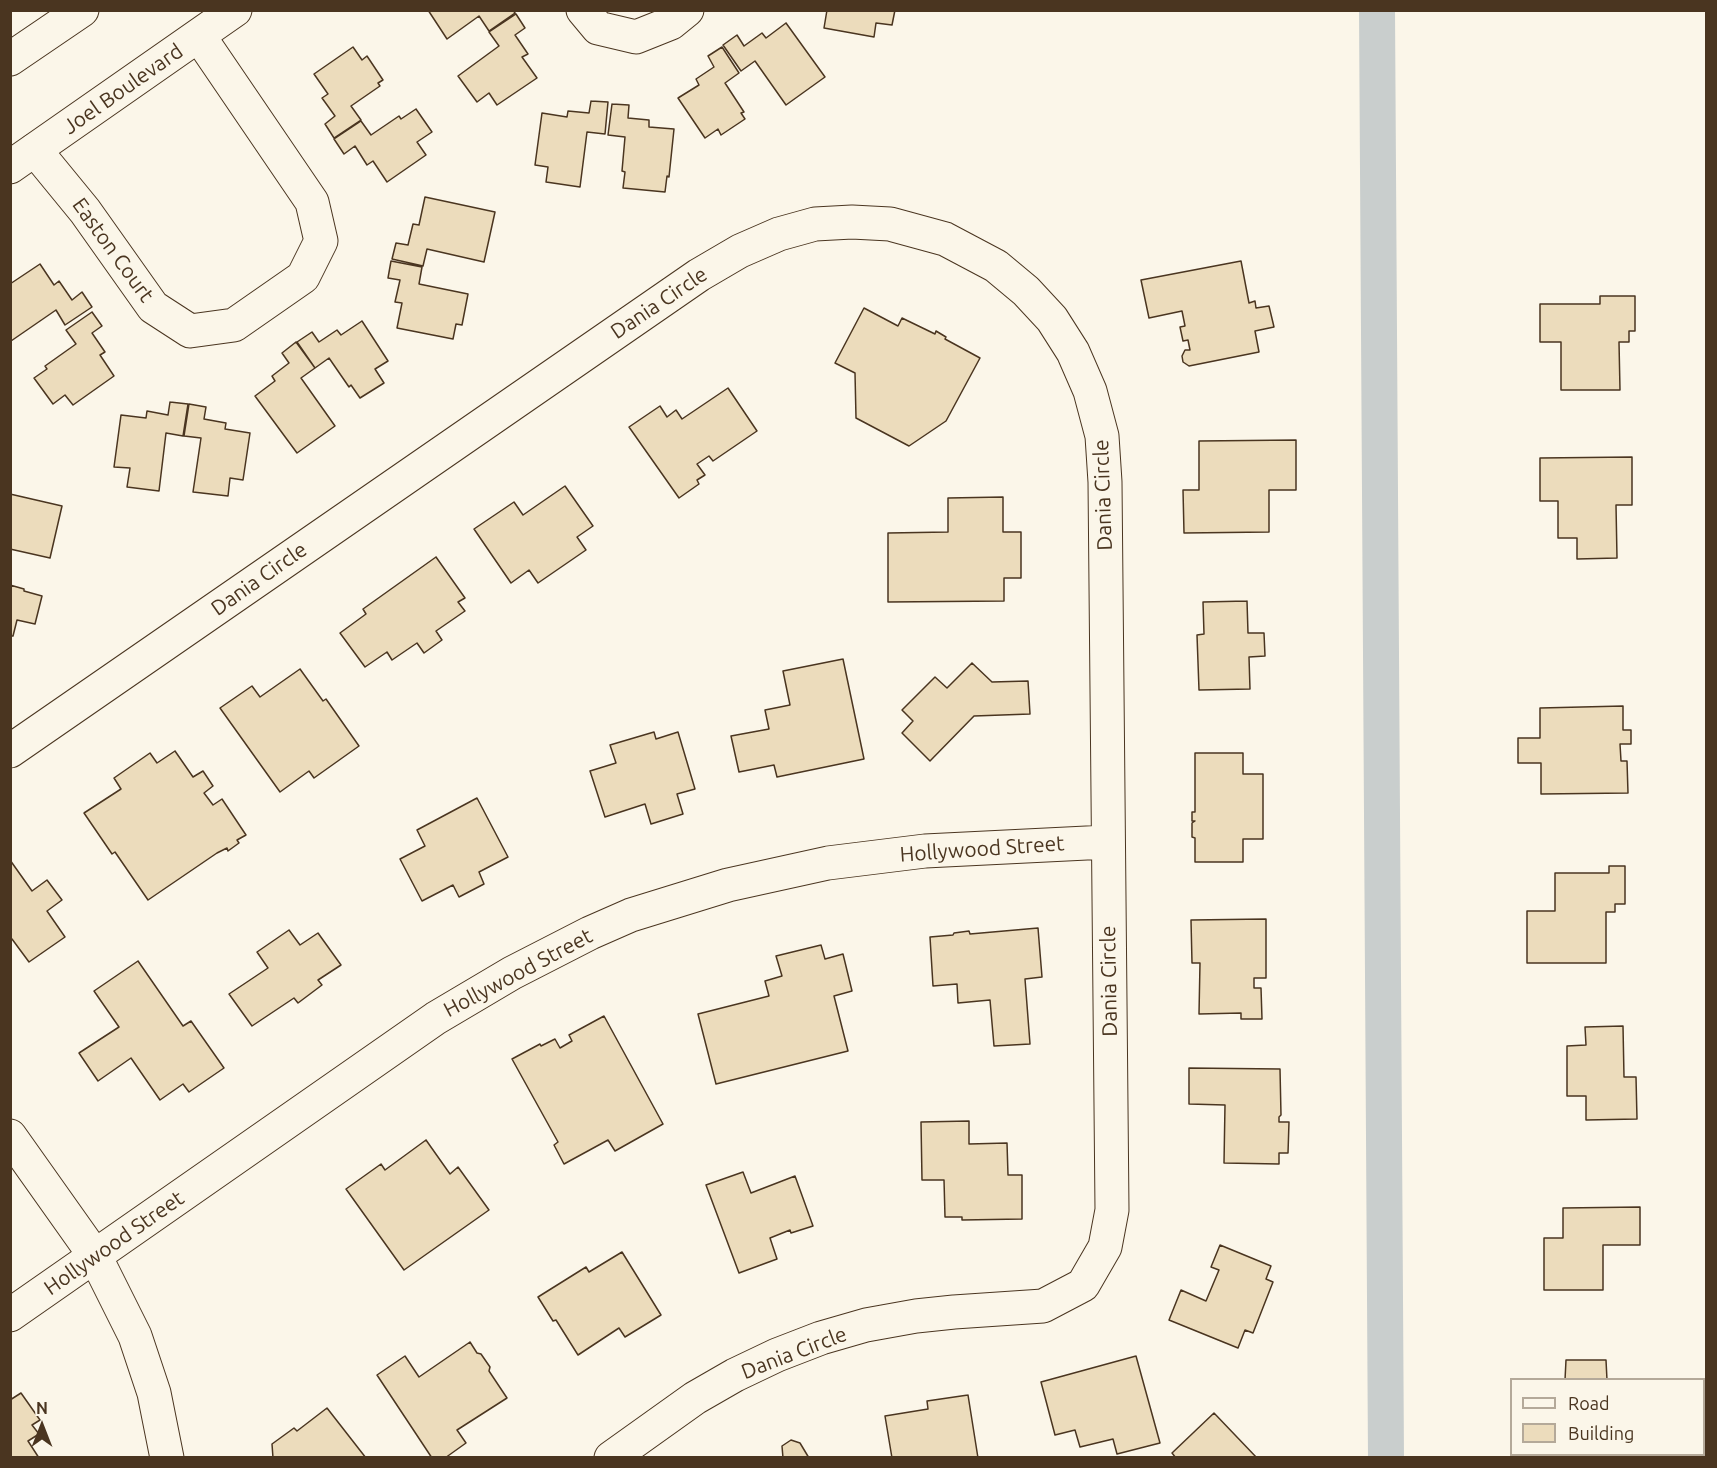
<!DOCTYPE html>
<html>
<head>
<meta charset="utf-8">
<style>
  body { margin:0 }
  #map { position:relative; width:1717px; height:1468px; overflow:hidden; background:#fbf6e9; font-family:Ubuntu,sans-serif }
  canvas { display:block }
  .frame { position:absolute; inset:0; border:12px solid #4a3520; pointer-events:none }
  .legend { position:absolute; left:1510px; top:1378px; width:195px; height:78px; box-sizing:border-box; background:#fbf6e9; border:2px solid #b4a999; margin:0; padding:8px 10px; list-style:none; font-size:18px; color:#4a3520 }
  .legend li { display:flex; align-items:center; gap:12px; height:30px }
  .legend b { width:30px; border:2px solid #b4a999 }
  .north { position:absolute; left:12px; top:1396px; width:60px; height:60px; -webkit-text-stroke:4px #fbf6e9; paint-order:stroke; rotate:0deg; font-size:16px; font-weight:700; line-height:24px; text-align:center; color:#4a3520 }
  .north::after { content:''; display:block; margin:auto; width:21px; height:27px; background:#4a3520; clip-path:polygon(50% 0,100% 100%,50% 72%,0 100%) }
</style>
</head>
<body>
<div id="map">
<canvas width="1717" height="1468"></canvas>
<div class="frame"></div>
<ul class="legend">
<li><b style="height:8px;background:#fbf6e9"></b>Road</li>
<li><b style="height:16px;background:#ecdcbc"></b>Building</li>
</ul>
<div class="north">N</div>
</div>
<script>
const context = document.querySelector('canvas').getContext('2d');
context.lineJoin = 'round';
const shape = rows => new Path2D(rows.map(r => 'M' + r).join(''));
function strokePath(path, color, width, dash) { context.strokeStyle = color; context.lineWidth = width; context.lineCap = dash ? 'butt' : 'round'; context.setLineDash(dash || []); context.stroke(path); }
function paint(path, color) { context.fillStyle = color; context.fill(path, 'evenodd'); }
function write(font, color, halo, rows, align = 'center') {
  context.font = font + ' Ubuntu,sans-serif'; context.lineWidth = 4.5; context.setLineDash([]); context.textBaseline = 'middle'; context.strokeStyle = halo; context.fillStyle = color; for (const [text, x, y, turn = 0] of rows) {
    context.save(); context.translate(x, y); context.rotate((+turn || 0) * Math.PI / 180); context.textAlign = isNaN(turn) ? turn : align; if (halo) context.strokeText(text, 0, 0); context.fillText(text, 0, 0); context.restore();
  }
}
strokePath(shape([
  [1377,10,1386,1458]
]), '#c9cecd', 36);
const building = shape([
  [428,10,513,10,515,13,489,31,479,16,447,39,428,10],
  [827,10,895,10,892,25,876,23,874,37,824,28,827,10],
  [516,14,525,28,515,35,528,54,522,57,537,78,497,105,489,93,477,102,458,76,499,46,489,32,516,14],
  [786,23,825,77,786,105,755,61,741,71,723,45,737,35,744,46,762,33,766,38,786,23],
  [353,47,362,60,367,56,383,80,378,83,380,86,351,106,361,120,334,138,325,124,335,116,322,98,328,94,314,74,353,47],
  [722,47,739,73,725,83,744,112,741,113,745,119,721,135,718,129,705,138,678,98,699,85,696,79,714,67,708,56,722,47],
  [591,101,608,102,605,134,587,132,580,187,546,182,548,167,535,165,542,113,567,117,568,111,589,113,591,101],
  [612,104,629,105,628,118,649,120,649,127,674,129,669,177,667,176,665,192,623,188,625,172,622,171,625,137,608,135,612,104],
  [416,109,432,132,417,142,426,155,387,182,373,161,367,165,355,146,344,154,334,139,361,121,371,135,399,116,401,119,416,109],
  [425,197,495,212,484,262,427,249,423,266,392,259,396,243,408,245,413,224,419,225,425,197],
  [391,261,422,267,419,284,468,294,462,325,456,324,453,339,397,328,402,303,395,302,400,280,388,278,391,261],
  [1241,261,1249,303,1255,301,1256,308,1269,306,1274,327,1255,331,1259,352,1189,366,1183,362,1182,356,1185,350,1190,350,1188,340,1183,341,1180,327,1185,326,1182,311,1149,318,1141,280,1241,261],
  [40,264,54,285,59,281,72,300,82,292,92,307,65,325,56,310,11,341,10,284,40,264],
  [1600,296,1635,296,1635,331,1629,331,1629,342,1619,342,1620,390,1561,390,1561,342,1540,342,1540,304,1600,304,1600,296],
  [864,308,898,326,902,318,935,334,936,331,946,337,945,339,980,358,946,421,909,446,856,418,855,373,835,363,864,308],
  [92,312,102,326,92,333,105,352,100,355,114,376,73,405,65,395,53,404,34,378,47,369,45,366,76,344,66,330,92,312],
  [362,321,388,361,375,369,384,383,360,398,351,385,349,387,329,358,315,368,297,342,312,332,319,342,337,330,341,335,362,321],
  [296,342,315,368,301,378,335,426,297,453,255,396,275,381,272,376,289,363,282,353,296,342],
  [728,388,757,431,713,461,709,456,697,464,705,475,697,480,699,484,679,498,629,427,660,406,667,417,676,410,682,419,728,388],
  [170,402,188,404,183,436,166,433,159,491,127,487,130,468,114,467,121,415,146,418,147,411,168,415,170,402],
  [189,404,206,407,204,419,226,423,225,429,250,433,243,480,230,478,228,496,193,492,201,438,184,436,189,404],
  [1296,440,1296,490,1269,490,1269,532,1184,533,1183,490,1199,490,1199,441,1296,440],
  [1632,457,1632,505,1616,505,1617,558,1577,559,1577,538,1558,538,1558,501,1540,501,1540,458,1632,457],
  [565,486,593,526,577,537,586,550,538,583,529,570,511,583,474,529,514,502,523,515,565,486],
  [10,494,62,506,50,558,10,549,10,494],
  [1003,497,1003,532,1021,532,1021,578,1004,578,1004,601,888,602,888,533,948,532,948,498,1003,497],
  [436,557,465,598,458,602,465,611,436,631,442,640,424,653,417,643,392,660,387,652,365,667,340,633,366,614,363,609,436,557],
  [10,585,24,589,24,591,42,596,35,624,17,620,13,636,10,636,10,585],
  [1247,601,1248,633,1264,633,1265,656,1249,657,1250,689,1199,690,1197,635,1204,634,1203,602,1247,601],
  [843,659,864,759,777,777,774,765,739,772,731,736,769,729,765,710,790,705,783,671,843,659],
  [972,663,992,682,1028,681,1030,714,974,716,930,761,902,733,913,721,902,710,935,677,947,688,972,663],
  [300,669,323,701,326,699,359,746,314,778,309,771,280,792,220,708,252,686,260,697,300,669],
  [1623,706,1623,730,1631,730,1631,744,1620,744,1621,761,1627,761,1628,793,1541,794,1541,763,1518,763,1518,738,1540,738,1540,708,1623,706],
  [654,732,656,739,678,732,695,789,677,794,683,814,651,824,645,804,605,817,590,771,616,763,610,745,654,732],
  [175,751,193,777,203,771,213,786,204,793,213,805,222,799,246,835,237,840,239,843,228,851,227,848,217,853,148,900,115,852,112,854,84,813,121,789,114,778,150,753,157,763,175,751],
  [1195,753,1243,753,1243,774,1263,774,1263,839,1243,839,1243,862,1195,862,1195,838,1192,837,1192,823,1195,821,1192,821,1192,812,1195,812,1195,753],
  [477,798,508,857,479,872,484,884,459,897,453,885,422,901,400,859,425,846,417,830,477,798],
  [10,860,32,891,47,880,62,900,47,911,65,937,29,962,12,939,10,941,10,860],
  [1609,866,1625,866,1625,904,1615,904,1615,912,1606,912,1606,963,1527,963,1527,911,1555,911,1555,873,1609,873,1609,866],
  [1266,919,1266,978,1254,978,1254,988,1261,988,1262,1019,1241,1019,1241,1013,1199,1014,1200,963,1192,963,1191,920,1266,919],
  [1038,928,1042,977,1025,979,1030,1044,994,1046,990,1000,958,1003,957,984,933,986,930,937,953,935,954,933,969,931,970,934,1038,928],
  [289,930,300,945,318,933,341,965,318,980,322,985,298,1003,294,998,252,1026,229,994,268,968,257,952,289,930],
  [821,945,825,959,843,954,852,991,834,996,848,1051,716,1084,698,1014,769,996,765,981,782,976,776,956,821,945],
  [138,961,183,1026,191,1021,224,1068,189,1092,183,1084,160,1100,131,1058,98,1081,79,1053,119,1027,94,991,138,961],
  [604,1016,663,1124,615,1151,608,1140,564,1164,554,1145,558,1142,512,1059,540,1044,541,1046,555,1039,560,1048,572,1041,569,1035,604,1016],
  [1623,1026,1624,1077,1636,1077,1637,1119,1586,1120,1586,1096,1567,1096,1567,1046,1586,1045,1585,1027,1623,1026],
  [1189,1068,1280,1069,1281,1115,1279,1117,1279,1122,1289,1122,1288,1153,1279,1153,1279,1164,1224,1163,1225,1105,1189,1104,1189,1068],
  [969,1121,969,1144,1007,1143,1008,1175,1022,1175,1022,1219,962,1220,962,1217,945,1217,944,1180,922,1180,921,1122,969,1121],
  [426,1140,450,1174,458,1167,489,1210,404,1270,346,1189,381,1164,385,1170,426,1140],
  [743,1172,751,1193,795,1176,813,1226,791,1233,790,1230,770,1238,777,1259,739,1273,706,1185,743,1172],
  [1640,1207,1640,1245,1603,1245,1603,1290,1544,1290,1544,1238,1563,1238,1563,1208,1640,1207],
  [1220,1245,1271,1266,1266,1279,1273,1282,1253,1333,1245,1330,1238,1348,1169,1320,1181,1290,1206,1301,1219,1270,1211,1267,1220,1245],
  [622,1252,661,1315,625,1337,619,1328,578,1355,556,1320,553,1321,538,1297,586,1267,589,1272,622,1252],
  [470,1342,477,1353,481,1354,490,1367,489,1371,507,1398,457,1430,466,1443,445,1458,432,1458,377,1375,405,1356,419,1377,470,1342],
  [1136,1356,1160,1443,1117,1454,1113,1439,1080,1447,1075,1430,1055,1435,1041,1382,1136,1356],
  [1566,1360,1606,1360,1607,1380,1565,1380,1566,1360],
  [21,1393,40,1420,32,1425,39,1434,28,1441,39,1458,10,1458,10,1400,21,1393],
  [968,1395,978,1458,892,1458,885,1416,928,1409,927,1401,968,1395],
  [327,1408,366,1458,273,1458,272,1444,294,1428,297,1431,327,1408],
  [1214,1413,1257,1458,1176,1458,1172,1453,1214,1413],
  [791,1440,800,1443,809,1458,783,1458,782,1446,791,1440]
]);
paint(building, '#ecdcbc');
strokePath(building, '#4a3520', 1.5);
const minor = shape([
  [583,10,598,28,636,37,671,23,687,10],
  [10,59,82,10],
  [35,150,85,211,153,307,190,331,234,325,303,277,321,241,312,202,199,36],
  [10,751,699,275,740,251,779,234,815,224,852,222,890,224,945,239,996,266,1026,291,1052,319,1073,352,1090,391,1102,436,1105,482,1112,1210,1105,1247,1083,1285,1043,1306,954,1312,916,1316,866,1325,821,1338,777,1355,735,1375,695,1398,611,1458],
  [10,1136,95,1256,135,1336,154,1393,167,1458],
  [10,1315,436,1018,512,973,590,933,631,915,728,885,828,863,925,851,1107,842]
]);
const major = shape([
  [10,167,235,10]
]);
strokePath(minor, '#4a3520', 35);
strokePath(major, '#4a3520', 35);
strokePath(minor, '#fbf6e9', 33);
strokePath(major, '#fbf6e9', 33);
write('21px', '#4a3520', '#fbf6e9', [
  ["Joel Boulevard",123,89,-35],
  ["Easton Court",113,250,54],
  ["Dania Circle",659,303,-34],
  ["Dania Circle",1103,495,-92],
  ["Dania Circle",259,579,-35],
  ["Hollywood Street",982,849,-4],
  ["Hollywood Street",518,973,-28],
  ["Dania Circle",1109,981,-91],
  ["Hollywood Street",114,1243,-35],
  ["Dania Circle",794,1353,-21]
]);
</script>
</body>
</html>
